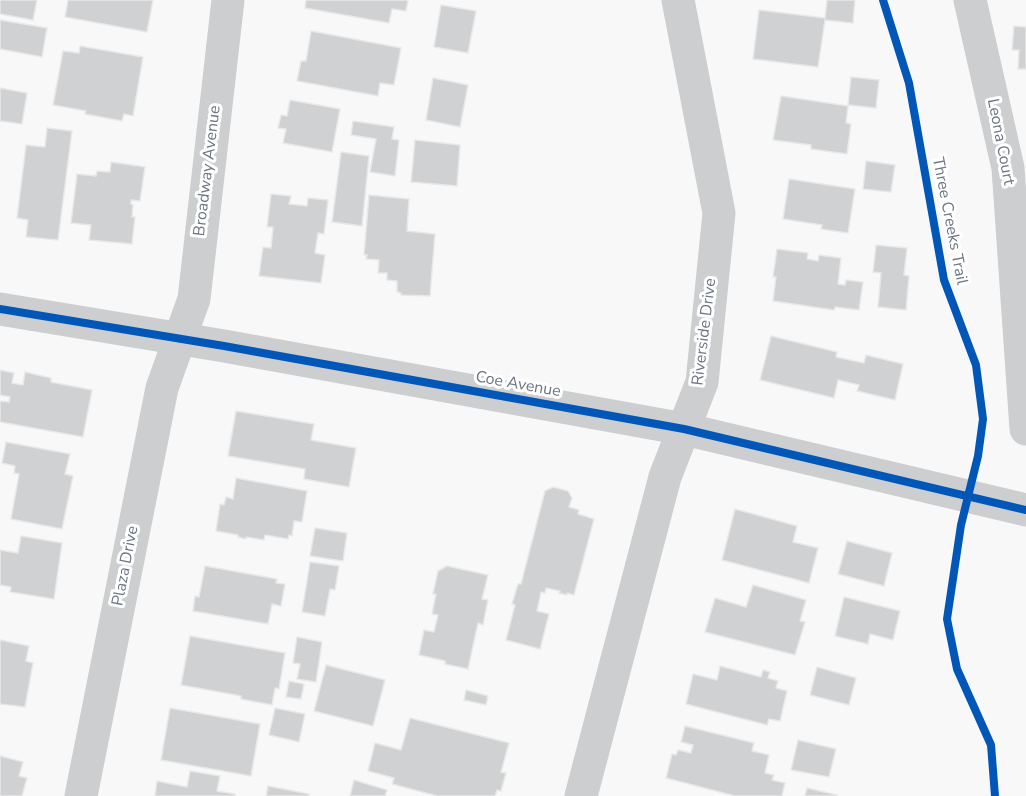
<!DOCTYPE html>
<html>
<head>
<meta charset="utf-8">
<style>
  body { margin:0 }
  canvas { display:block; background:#f8f8f8 }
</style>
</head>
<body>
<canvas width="1026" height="796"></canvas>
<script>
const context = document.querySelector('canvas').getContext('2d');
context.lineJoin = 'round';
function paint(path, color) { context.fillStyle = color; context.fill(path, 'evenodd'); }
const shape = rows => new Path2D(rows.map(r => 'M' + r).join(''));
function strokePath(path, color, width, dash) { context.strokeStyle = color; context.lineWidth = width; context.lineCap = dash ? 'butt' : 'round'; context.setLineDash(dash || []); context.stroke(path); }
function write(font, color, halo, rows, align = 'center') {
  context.font = font + ' "Nunito Sans",sans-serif'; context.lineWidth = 6; context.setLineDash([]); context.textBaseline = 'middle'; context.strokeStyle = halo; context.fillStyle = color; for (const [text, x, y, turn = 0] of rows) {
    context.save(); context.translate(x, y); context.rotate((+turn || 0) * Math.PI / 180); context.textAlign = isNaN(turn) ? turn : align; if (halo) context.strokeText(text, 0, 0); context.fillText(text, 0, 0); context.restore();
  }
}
const building = shape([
  [0,0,37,0,33,20,0,14,0,0],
  [68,0,153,0,147,32,65,17,68,0],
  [306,0,408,0,406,11,392,9,389,23,305,8,306,0],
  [827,0,855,0,853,23,825,20,818,67,753,59,759,10,825,18,827,0],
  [441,5,476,11,468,53,434,47,441,5],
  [0,20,47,28,42,57,0,49,0,20],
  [1014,26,1026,27,1026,69,1018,69,1019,50,1012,50,1014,26],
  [311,31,401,48,394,85,380,83,378,96,297,81,301,61,306,61,311,31],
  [80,46,143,57,133,116,124,114,122,121,85,114,86,111,53,105,63,51,79,53,80,46],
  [851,77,879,80,876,108,848,105,851,77],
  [433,78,468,85,460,127,426,120,433,78],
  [0,88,27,93,22,124,0,121,0,88],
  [781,96,848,106,846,123,851,124,847,154,811,149,811,145,773,140,781,96],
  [290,100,340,109,332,152,283,143,286,129,278,128,281,115,287,116,290,100],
  [353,121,394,127,392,139,399,140,395,176,370,172,376,139,351,135,353,121],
  [47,128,72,131,58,240,26,237,28,220,17,218,26,145,45,147,47,128],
  [415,140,460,145,457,186,411,182,415,140],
  [341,152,369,156,362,226,332,222,341,152],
  [866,161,895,165,891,192,863,189,866,161],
  [111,162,145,167,140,201,131,200,131,204,133,205,132,217,135,217,132,244,89,240,91,225,71,223,77,174,96,176,97,171,110,172,111,162],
  [789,179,855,189,848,233,821,229,822,225,783,219,789,179],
  [271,194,291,196,289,204,307,206,308,198,328,200,324,234,318,233,315,253,325,255,321,283,259,276,263,247,271,248,273,227,267,227,271,194],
  [369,195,409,199,407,231,435,234,430,296,401,295,401,293,397,292,397,281,387,280,387,273,378,273,379,260,366,259,367,255,364,255,369,195],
  [876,245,907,248,904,275,909,276,906,310,878,307,881,273,873,272,876,245],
  [777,249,808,253,807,259,818,261,819,255,841,258,838,284,845,285,846,280,863,282,859,310,835,307,834,310,773,301,776,277,773,277,777,249],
  [771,336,837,352,836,357,864,363,866,355,903,364,895,400,857,391,859,385,838,380,834,398,760,380,771,336],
  [0,370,14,373,12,383,23,385,25,372,51,378,51,382,92,390,83,437,0,422,0,401,9,402,10,397,0,395,0,370],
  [236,411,314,424,311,440,356,448,349,487,304,479,305,469,228,456,236,411],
  [6,442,70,454,65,474,73,476,62,529,11,519,19,474,14,473,15,466,2,463,6,442],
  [236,478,307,491,302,522,294,521,292,536,289,535,288,539,265,535,264,540,246,537,246,539,238,537,238,535,216,531,220,504,224,505,226,497,233,499,236,478],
  [553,487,568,491,572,498,569,507,579,510,578,514,594,519,574,595,567,593,567,595,559,593,560,591,546,588,545,593,541,592,537,611,549,614,540,649,506,640,515,605,512,604,518,584,521,584,545,491,553,487],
  [735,509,797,526,793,542,818,548,809,583,722,560,735,509],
  [315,528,347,533,343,561,310,556,315,528],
  [21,536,62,543,54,599,10,592,11,587,0,585,0,550,18,553,21,536],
  [847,541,892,553,884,586,838,574,847,541],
  [310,562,339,566,335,590,330,589,325,616,302,612,310,562],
  [205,566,277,579,276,583,285,584,281,606,272,604,268,624,193,611,195,596,199,597,205,566],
  [447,566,488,575,482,599,488,600,483,625,478,623,468,669,445,664,445,661,419,655,424,630,434,632,438,615,432,614,436,594,433,594,438,571,447,566],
  [753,585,806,600,800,621,805,622,795,655,705,632,715,598,746,607,753,585],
  [844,597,900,611,893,640,870,634,868,644,835,636,844,597],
  [190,636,285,653,279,689,275,688,272,705,241,699,241,696,181,685,190,636],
  [297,637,322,642,316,682,297,679,300,664,293,663,297,637],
  [0,640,29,646,26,661,33,663,25,707,0,704,0,640],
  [326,665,385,680,373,726,314,711,326,665],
  [720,666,761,677,763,670,770,672,768,678,778,681,776,688,787,691,780,721,769,719,767,725,686,704,693,674,717,680,720,666],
  [817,667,856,678,849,705,810,695,817,667],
  [289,681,304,684,301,699,286,697,289,681],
  [466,690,488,696,486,705,464,700,466,690],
  [170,708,260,724,251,776,161,760,170,708],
  [275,708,305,714,299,742,269,735,275,708],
  [410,718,509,743,501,772,506,773,501,791,497,790,495,796,437,796,392,784,394,778,368,771,375,743,401,750,410,718],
  [685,726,754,743,752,751,769,755,765,773,774,775,772,780,785,783,782,796,735,796,666,778,672,754,676,755,678,750,691,753,693,745,681,742,685,726],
  [798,740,836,749,829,777,791,770,798,740],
  [0,756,23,762,19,776,27,778,22,796,0,796,0,756],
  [190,771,220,776,217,791,235,794,235,796,155,796,157,781,187,787,190,771],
  [354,780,387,790,385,796,350,796,354,780],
  [268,786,309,794,309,796,266,796,268,786],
  [807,788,837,795,837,796,805,796,807,788]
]);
paint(building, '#d0d1d2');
strokePath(building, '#e8e8e8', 1.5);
strokePath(shape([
  [970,0,1008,168,1026,429],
  [0,309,224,346,684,429,1026,510],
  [81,796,162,388,194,299,228,0],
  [581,796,665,477,702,382,719,213,678,0]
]), '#cdcecf', 33);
strokePath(shape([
  [883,0,909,83,944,280,976,365,983,419,978,456,961,525,947,619,957,669,991,745,995,796],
  [0,309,224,346,684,429,1026,510]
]), '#0057b8', 8);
write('16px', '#6b7586', '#fff', [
  ["Leona Court",1000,142,79],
  ["Broadway Avenue",208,171,-83],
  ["Three Creeks Trail",949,221,79],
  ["Riverside Drive",705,332,-83],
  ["Coe Avenue",518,385,10],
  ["Plaza Drive",126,566,-79]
]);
</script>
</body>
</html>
